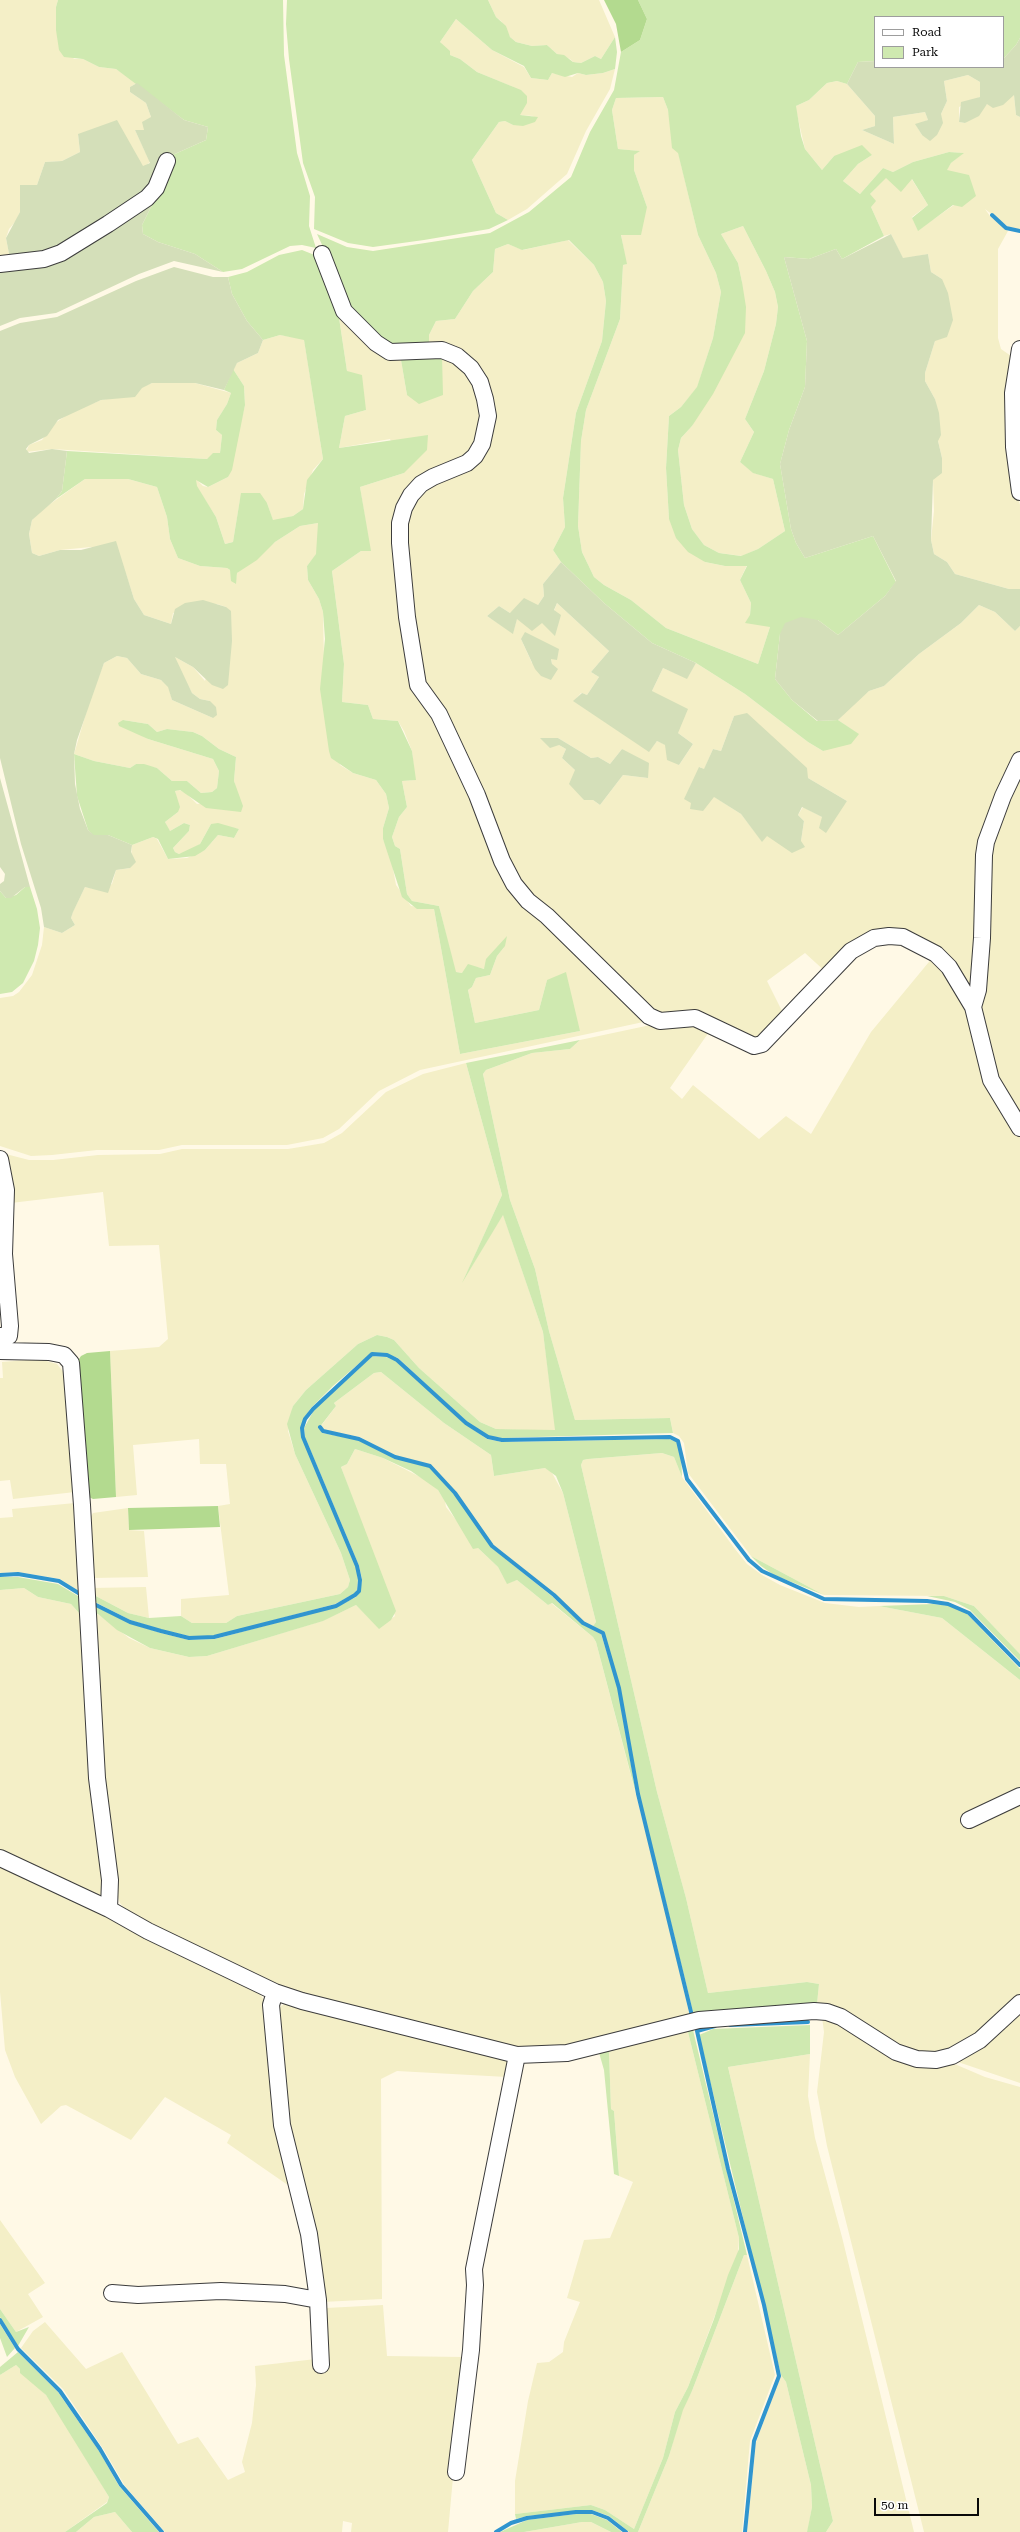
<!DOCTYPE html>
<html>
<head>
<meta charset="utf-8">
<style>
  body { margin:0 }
  #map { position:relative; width:1020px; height:2532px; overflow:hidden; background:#fff9e6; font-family:"Roboto Serif",serif }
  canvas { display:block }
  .legend { position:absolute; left:874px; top:16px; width:130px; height:52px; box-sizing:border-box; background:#fff; border:1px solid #9d9d9d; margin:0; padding:5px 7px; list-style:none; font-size:12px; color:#090909 }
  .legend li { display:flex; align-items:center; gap:8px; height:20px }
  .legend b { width:20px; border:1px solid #9d9d9d }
  .scale { position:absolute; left:874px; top:2498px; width:105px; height:18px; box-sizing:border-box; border:2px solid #090909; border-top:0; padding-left:5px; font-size:12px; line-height:14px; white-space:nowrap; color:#090909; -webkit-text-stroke:3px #fff; paint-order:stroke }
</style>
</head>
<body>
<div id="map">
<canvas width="1020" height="2532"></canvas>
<ul class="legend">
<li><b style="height:5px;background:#fff"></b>Road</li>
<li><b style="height:11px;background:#cfe9b0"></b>Park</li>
</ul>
<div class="scale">50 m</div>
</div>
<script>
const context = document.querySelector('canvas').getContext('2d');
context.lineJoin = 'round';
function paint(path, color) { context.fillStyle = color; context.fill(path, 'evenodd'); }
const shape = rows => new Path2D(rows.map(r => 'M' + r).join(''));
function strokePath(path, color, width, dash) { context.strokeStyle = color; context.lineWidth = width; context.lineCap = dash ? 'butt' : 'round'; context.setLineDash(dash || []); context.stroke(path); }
paint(shape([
  [0,0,58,0,56,7,56,30,74,59,83,59,99,67,116,69,137,83,130,87,130,92,146,103,151,117,144,130,135,130,150,162,144,167,78,134,80,152,62,161,45,162,37,185,21,199,20,212,16,221,9,229,6,238,10,259,0,261],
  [488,0,599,0,615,37,601,59,595,56,581,63,573,62,570,59,557,54,547,45,532,46,516,42,510,37,501,21,496,17],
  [456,19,492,50,524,67,531,78,548,80,552,73,572,77,578,73,586,75,603,73,615,69,610,89,586,131,567,174,527,209,508,220,496,213,472,160,499,122,505,121,513,125,534,116,519,115,513,87,477,72,460,59,450,55,440,42],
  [968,75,980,82,980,97,959,107,959,122,965,123,987,104,1014,95,1016,115,1020,117,1020,230,1007,226,985,209,990,216,1008,231,998,249,998,338,1001,349,1014,358,1018,497,1020,505,1020,589,1009,589,955,574,947,562,934,554,931,540,934,511,933,480,942,458,938,441,935,399,925,381,925,373,935,341,942,279,931,272,928,254,903,259,891,234,884,236,871,207,870,194,886,177,911,178,928,205,912,217,918,230,954,205,946,170,951,163,963,153,949,152,913,162,893,172,883,168,860,194,843,181,858,164,872,155,834,156,822,170,805,149,796,110,796,106,809,100,827,83,837,81,847,84,875,116,875,126,862,130,894,144,893,117,925,112,928,120,916,125,922,135,941,114,947,101,944,81],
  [663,97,668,110,698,235,716,273,721,292,713,338,697,388,681,407,669,416,666,468,669,519,705,562,725,566,747,565,740,580,751,603,750,615,770,627,758,664,666,628,631,600,604,585,594,577,582,552,578,526,581,441,586,410,620,319,623,265,626,264,621,234,647,207,634,170,634,155,639,151,618,149,612,110,616,98],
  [743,226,766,271,775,292,778,307,776,324,764,371,745,419,754,432,740,462,754,473,773,479,785,531,758,549,742,556,719,553,704,545,692,529,684,505,678,450,681,438,692,426,742,282,738,263,721,234],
  [568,240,594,265,603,282,606,301,602,341,576,413,563,498,565,527,553,550,561,562,543,584,544,596,538,605,510,613,499,606,487,616,513,633,517,618,554,611,557,603,609,651,591,672,599,677,587,695,581,693,574,701,649,751,657,741,666,745,679,765,693,744,678,733,652,691,663,668,687,678,696,663,745,694,808,742,823,751,858,734,838,720,851,705,869,691,884,686,919,654,961,623,979,605,995,612,1015,631,1020,626,1020,753,1000,794,971,992,961,979,889,932,827,973,805,953,767,981,785,1017,760,1041,741,1037,661,1017,516,882,418,668,404,543,414,497,478,458,483,380,429,347,429,335,436,321,455,319,473,291,493,272,495,249,508,244,523,250],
  [521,639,551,659,552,664,532,663],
  [734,716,808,778,847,801,822,817,803,807,798,815,804,821,801,841,767,835,762,841,741,814,713,796,691,803,700,767,704,770,713,749,721,751],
  [558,738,591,758,598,757,610,764,622,749,648,778,623,775,600,805,593,800,584,800,575,770,562,758,566,749,559,745],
  [338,311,386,356,401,360,407,395,442,356,458,363,472,376,484,411,474,453,439,471,395,520,429,707,489,840,556,932,648,1021,420,1070,379,1091,339,1129,323,1138,287,1145,182,1145,159,1150,97,1150,52,1155,31,1156,0,1146,0,998,13,996,19,992,32,975,42,945,44,927,62,933,75,925,71,918,73,911,85,887,95,889,112,884,116,870,130,868,132,845,153,837,157,839,168,859,187,858,205,850,218,835,234,838,239,829,211,824,200,844,190,851,179,854,175,852,173,848,189,831,190,825,184,823,170,831,168,829,165,822,178,812,175,791,179,790,186,793,197,804,238,797,234,781,236,757,219,749,202,736,193,732,167,729,157,732,148,724,123,720,132,730,148,739,213,759,219,771,217,788,212,792,201,793,187,781,172,781,157,768,136,764,130,768,94,761,74,754,91,696,104,663,117,656,127,658,141,674,161,680,169,687,172,700,213,718,210,701,200,699,192,693,175,661,175,657,193,667,205,681,226,607,217,604,173,613,171,624,144,615,134,599,126,574,91,547,60,550,39,556,32,553,29,534,32,520,39,512,85,479,128,479,157,487,167,517,170,539,178,558,200,566,227,568,230,570,235,584,237,573,275,542,300,526,318,523,318,546,316,555,307,566,308,580,319,599,323,612,324,662,340,765,353,773,376,780,386,794,389,808,383,828,383,839,391,858,396,885,411,906,434,909,460,1054,580,1031,547,980,539,1010,475,1023,468,990,472,987,476,978,490,975,497,956,505,946,484,969,477,967,462,973,455,972,439,906,412,901,407,894,400,849,395,846,392,837,399,817,407,807,402,781,415,780,412,751,404,731,398,721,373,719,368,705,342,702,344,664,332,571,361,551,370,551,360,487,404,473,390,439,339,448,345,416,366,410,347,371],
  [280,335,304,339,323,459,313,470,304,494,303,509,293,516,273,521,267,503,240,500,233,542,225,544,216,517,196,486,196,479,203,486,208,487,228,477,245,405,244,386,233,369,237,363,258,353,263,340],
  [152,383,195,383,231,393,227,404,217,420,216,430,222,435,220,453,207,459,52,449,26,452,29,445,42,440,55,423,70,413,101,400,137,393,142,387],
  [1020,771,1020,1123,1000,1085,981,1029,980,993,988,855],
  [933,957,956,983,1020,1134,1020,1654,974,1606,944,1596,824,1595,751,1556,688,1473,684,1443,679,1436,673,1433,670,1418,575,1420,549,1331,535,1269,510,1200,483,1074,486,1070,532,1053,570,1049,580,1040,660,1023,693,1022,709,1032,670,1088,682,1099,693,1085,759,1139,786,1116,811,1134,871,1032],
  [466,1063,502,1195,464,1279,503,1214,543,1332,556,1431,496,1429,480,1422,419,1368,394,1340,387,1337,377,1335,358,1344,306,1390,293,1406,288,1431,295,1454,341,1553,350,1580,348,1587,340,1594,237,1616,226,1623,192,1623,181,1616,181,1599,229,1595,218,1506,230,1504,226,1464,200,1464,199,1439,133,1445,137,1495,116,1497,110,1351,159,1347,168,1339,159,1245,109,1246,103,1192,11,1203,2,1153,29,1160,53,1160,98,1155,160,1154,182,1149,288,1149,324,1143,342,1133,386,1092,423,1074],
  [39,1359,57,1364,64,1373,75,1492,13,1499,10,1480,0,1481,0,1378,3,1378,2,1362],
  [381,1372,444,1423,491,1455,494,1476,545,1468,551,1471,563,1493,596,1622,593,1626,583,1622,555,1594,493,1545,456,1493,431,1465,395,1456,360,1437,324,1430,321,1426,336,1406,334,1403,374,1373],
  [355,1449,383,1458,430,1482,438,1490,445,1501,446,1507,478,1548,498,1567,507,1583,517,1580,548,1605,551,1603,593,1637,596,1642,660,1887,690,2017,583,2044,516,2051,301,1997,142,1923,126,1910,120,1903,116,1891,105,1817,90,1612,98,1614,129,1638,150,1648,189,1657,207,1656,322,1621,356,1605,379,1628,395,1616,341,1467,347,1464],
  [662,1453,674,1457,682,1477,735,1549,747,1564,762,1575,780,1585,825,1603,859,1607,879,1606,942,1618,1020,1680,1020,1995,969,2043,934,2054,901,2047,817,2004,819,1984,807,1982,708,1993,686,1898,657,1792,581,1465,583,1460,588,1459],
  [75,1503,81,1593,60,1579,18,1572,0,1573,0,1518,13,1517,12,1509],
  [128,1508,129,1530,144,1531,148,1577,93,1578,90,1518,93,1513],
  [146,1587,149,1618,128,1613,92,1594,92,1588],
  [24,1588,38,1597,71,1604,80,1614,103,1876,102,1893,100,1896,0,1854,0,1590],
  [0,1864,256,1990,260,1994,267,2005,295,2190,227,2143,231,2135,165,2097,131,2140,66,2105,61,2106,41,2124,15,2077,5,2050,0,1992],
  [288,2002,513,2058,507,2077,397,2071,381,2079,382,2299,322,2302,292,2153,278,2008],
  [1020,2007,1020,2083,958,2062],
  [822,2017,854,2030,950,2062,985,2077,1020,2087,1020,2532,924,2532,827,2146,817,2092,824,2032],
  [682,2031,688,2032,739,2238,738,2254,688,2387,675,2412,663,2458,634,2529,605,2510,591,2505,515,2514,515,2481,528,2401,537,2363,549,2362,563,2352,564,2342,580,2302,567,2298,584,2240,610,2238,633,2182,619,2176,614,2111,611,2109,609,2052,637,2040],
  [810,2054,808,2096,815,2138,842,2237,914,2532,826,2532,833,2521,728,2067],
  [0,2220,45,2283,28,2294,43,2317,16,2332,0,2309],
  [744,2255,747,2255,775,2375,750,2441,742,2532,638,2532,669,2456,682,2410,692,2391],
  [383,2305,387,2356,464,2357,448,2532,351,2532,352,2523,343,2521,342,2532,165,2532,125,2486,104,2450,63,2389,21,2348,33,2331,45,2322,86,2369,122,2352,178,2444,198,2437,228,2480,245,2472,242,2462,252,2423,256,2385,255,2366,316,2359,326,2308],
  [16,2365,46,2395,55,2407,109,2497,107,2502,65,2532,0,2532,0,2375],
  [781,2375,786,2382,811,2485,812,2507,808,2529,807,2532,747,2532,756,2442],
  [115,2512,132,2532,76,2532,94,2517],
  [582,2522,591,2522,611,2532,524,2532]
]), '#f4efc7');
paint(shape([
  [58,0,283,0,284,55,297,153,310,196,309,226,316,248,302,245,290,246,242,269,223,272,195,254,158,242,143,234,142,225,152,205,149,200,168,157,206,140,208,127,184,120,116,69,99,67,83,59,64,57,59,50,56,30,56,7],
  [287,0,488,0,496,17,506,26,510,37,516,42,532,46,547,45,557,54,564,55,573,62,581,63,595,56,601,59,615,37,617,52,615,69,603,73,586,75,578,73,565,77,552,73,548,80,531,78,524,66,492,50,456,19,440,42,450,51,450,55,460,59,477,72,521,90,527,96,527,103,520,115,538,117,535,122,523,126,513,125,505,121,499,122,472,160,496,213,508,220,489,229,424,240,373,247,348,243,314,229,315,197,303,163,289,59,286,24],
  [638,0,1020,0,1020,38,1016,45,1003,59,1003,17,875,17,875,61,858,62,847,84,837,81,827,83,809,100,796,106,801,136,805,149,822,170,834,156,862,145,872,155,858,164,843,181,860,194,883,168,893,172,913,162,949,152,964,153,951,163,947,170,969,175,976,196,962,207,953,205,918,231,912,218,928,205,912,179,901,192,886,178,870,194,876,201,871,207,884,236,842,259,836,249,809,259,784,257,807,341,805,387,789,430,780,464,791,529,796,543,805,558,873,536,896,582,885,596,838,635,818,620,780,634,775,679,792,700,817,721,838,720,859,734,851,744,823,751,808,742,745,694,696,663,652,643,604,603,561,562,553,550,565,527,563,498,576,413,602,341,606,301,603,282,594,265,569,240,522,250,508,244,495,249,493,272,473,291,455,319,436,321,429,335,429,347,391,348,358,322,317,234,347,247,373,251,490,233,529,212,571,177,590,132,614,90,621,52,640,40,647,19],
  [663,97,668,110,672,148,678,153,698,235,716,273,721,292,713,338,697,387,681,407,669,416,666,468,669,519,676,538,688,552,705,562,725,566,747,566,740,580,751,603,750,615,745,623,770,627,758,664,666,628,631,600,604,585,594,577,582,552,578,526,581,441,586,410,620,319,623,265,627,264,621,235,641,235,647,207,634,170,634,155,640,151,618,149,612,110,616,98],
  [743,226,766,271,775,292,778,307,776,324,764,371,745,419,754,432,740,462,753,473,773,479,785,531,758,549,741,556,719,553,704,545,692,529,684,505,678,450,681,438,692,426,713,394,745,333,746,307,742,282,738,263,721,234],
  [302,250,317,256,338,311,347,371,362,375,366,410,345,416,339,448,428,435,427,450,404,473,360,487,371,551,361,551,332,571,344,664,342,702,368,705,373,719,398,721,412,751,416,780,402,781,407,807,399,817,392,837,395,846,400,849,407,894,412,901,439,906,456,972,462,973,468,964,484,969,486,959,507,936,505,946,497,956,490,975,476,978,472,987,468,990,475,1023,539,1010,547,980,566,972,580,1031,460,1054,434,909,417,909,402,897,383,839,383,828,389,808,386,794,376,780,353,773,331,758,329,751,320,689,325,639,323,612,319,599,308,580,307,566,316,554,318,523,300,526,275,542,257,560,237,573,236,584,231,581,230,570,227,568,200,566,178,558,170,539,167,517,157,487,128,479,85,479,56,499,62,491,67,451,207,459,213,453,220,453,222,435,216,430,217,420,227,404,231,393,224,390,233,369,244,386,245,405,232,470,228,477,208,487,196,480,197,486,216,517,225,544,233,542,241,493,260,493,267,503,273,520,293,516,303,509,307,480,323,459,304,340,280,335,263,340,247,321,232,294,228,277,247,272,279,255],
  [442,356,443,395,419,404,407,395,401,360],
  [123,720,148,724,157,732,167,729,193,732,202,736,219,749,236,757,234,781,243,806,241,812,206,808,180,790,175,791,180,807,178,812,165,822,170,831,184,823,190,825,189,831,173,848,175,852,179,854,200,844,211,824,218,823,239,829,234,838,218,835,205,850,195,856,168,859,158,839,153,837,132,845,108,835,93,835,88,830,77,796,74,754,94,761,130,768,136,764,144,764,157,768,172,781,187,781,201,793,212,792,217,788,219,771,213,759,148,739,119,726,118,723],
  [25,887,30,887,37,909,40,928,38,945,34,961,23,983,12,992,0,994,0,891,6,898,16,895],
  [580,1040,570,1049,532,1053,486,1070,483,1074,510,1200,535,1269,549,1331,575,1420,670,1418,673,1433,502,1438,488,1436,467,1422,398,1358,387,1354,371,1353,333,1386,311,1408,304,1418,301,1428,302,1438,356,1567,358,1579,357,1590,354,1594,335,1604,214,1636,189,1636,162,1630,130,1620,93,1601,92,1594,128,1613,149,1618,181,1616,192,1623,226,1623,237,1616,340,1594,348,1587,350,1580,341,1553,295,1454,287,1424,293,1406,306,1390,358,1344,377,1335,387,1337,394,1340,419,1368,480,1422,496,1429,555,1430,543,1332,503,1215,462,1283,502,1195,466,1063],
  [372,1356,386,1357,396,1361,465,1424,487,1439,502,1442,669,1439,677,1442,681,1451,682,1477,674,1457,662,1453,588,1459,583,1460,581,1465,657,1792,686,1898,708,1993,807,1982,819,1984,817,2004,694,2016,639,1793,620,1688,604,1632,593,1626,596,1622,563,1493,556,1476,545,1468,494,1476,491,1455,444,1423,381,1372,374,1373,334,1403,336,1406,319,1428,322,1433,359,1440,394,1458,429,1467,454,1494,491,1547,553,1597,582,1624,601,1634,618,1688,636,1794,596,1642,593,1637,552,1603,548,1605,517,1580,507,1584,498,1567,478,1548,473,1549,438,1490,411,1471,383,1458,355,1449,347,1464,341,1467,396,1611,391,1620,379,1629,356,1605,323,1621,207,1656,189,1657,150,1648,117,1630,98,1614,90,1612,89,1603,129,1623,161,1633,189,1640,215,1639,336,1607,356,1597,360,1591,362,1579,359,1566,305,1437,304,1428,314,1410],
  [751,1556,824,1595,774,1575,761,1566],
  [0,1577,18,1577,58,1584,78,1596,80,1614,71,1604,38,1597,24,1588,0,1590],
  [927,1596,944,1596,974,1606,1020,1654,1020,1661,970,1610,955,1602],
  [933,1604,951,1606,966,1613,1020,1669,1020,1680,942,1618,879,1606],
  [811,2013,811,2019,711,2023,693,2030,747,2255,744,2255,692,2391,683,2410,669,2456,638,2532,629,2532,609,2516,592,2510,527,2516,516,2519,515,2514,591,2505,605,2510,634,2529,663,2458,675,2412,688,2387,714,2319,728,2275,739,2249,739,2238,688,2032,682,2031,637,2040,609,2052,611,2109,614,2111,619,2176,614,2174,604,2070,598,2049,702,2021],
  [810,2025,810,2054,728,2067,833,2521,826,2532,807,2532,812,2507,811,2485,786,2382,781,2375,699,2035,713,2029],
  [0,2309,16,2332,29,2327,18,2346,0,2317],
  [0,2324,15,2348,7,2357,0,2338],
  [18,2352,58,2392,99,2451,119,2486,159,2532,132,2532,115,2512,94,2517,76,2532,65,2532,107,2503,109,2497,46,2395,20,2373,20,2369,16,2365,0,2375,0,2367],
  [576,2514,591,2514,607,2520,622,2532,611,2532,591,2522,582,2522,524,2532,500,2532,527,2520]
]), '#cfe9b0');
paint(shape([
  [604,0,638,0,647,19,640,40,621,52,616,24],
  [110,1351,116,1497,93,1499,87,1496,77,1362,81,1356,87,1353],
  [218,1506,220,1527,129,1530,128,1508]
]), '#b3da8f');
paint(shape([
  [1020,38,1020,117,1016,115,1014,95,1003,105,993,108,987,104,979,116,965,123,959,122,961,102,980,97,980,82,968,75,944,81,947,101,941,114,943,123,937,135,930,141,922,135,915,124,928,120,925,112,893,117,894,144,862,130,875,126,875,116,847,84,858,62,875,61,875,67,1003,67,1003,59,1016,45],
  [137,83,184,120,208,127,206,140,168,157,154,187,60,250,10,259,6,238,20,212,20,185,37,185,45,162,62,161,80,152,78,134,117,120,143,166,150,163,135,130,144,130,142,122,151,117,146,103,130,92,130,87],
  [149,200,152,205,142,225,143,234,158,242,195,254,223,272,174,261,139,274,56,313,20,318,0,326,0,266,41,261],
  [891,234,903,258,928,254,931,272,942,279,948,293,953,320,947,337,935,341,925,373,925,381,935,399,939,413,941,435,938,441,942,458,942,473,933,480,931,540,934,554,947,562,955,574,1009,589,1020,589,1020,626,1015,631,995,612,979,605,961,623,919,654,884,686,869,691,838,720,818,721,792,700,775,679,780,634,785,623,801,617,818,620,838,635,885,596,896,581,873,536,805,558,796,543,791,529,780,464,789,430,805,387,807,341,784,257,809,259,836,249,842,259],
  [174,267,213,277,228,277,232,294,247,321,263,340,258,353,237,363,224,390,195,383,152,383,142,388,135,397,101,400,58,420,47,436,29,445,26,449,29,453,52,449,67,451,62,491,56,499,32,520,29,534,32,553,39,556,60,550,81,550,116,541,134,599,144,615,171,624,175,609,185,603,203,600,226,607,231,611,232,641,228,685,223,689,212,685,193,667,175,657,192,693,200,699,210,701,216,707,217,715,213,718,172,700,168,687,161,680,141,674,127,658,117,656,104,663,77,740,74,754,75,784,80,809,88,830,94,835,108,835,132,845,131,852,136,862,130,868,116,870,108,893,85,887,73,912,71,918,75,925,62,933,44,927,41,908,21,844,0,758,0,331,20,323,57,317,136,281],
  [561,562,604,603,652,643,696,663,687,679,663,668,652,691,688,709,678,733,693,744,679,765,667,760,665,745,657,741,649,752,573,701,582,693,587,695,599,677,591,672,609,651,557,603,554,610,561,615,555,636,542,623,532,631,517,619,513,634,487,616,499,606,510,613,524,598,538,605,544,596,543,584],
  [525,632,559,649,557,660,551,659,552,664,558,669,551,680,541,676,535,669,521,639],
  [747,713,807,768,808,778,847,801,826,833,819,828,822,817,802,807,798,815,804,821,801,841,805,847,792,853,767,836,762,842,741,814,714,797,703,811,690,809,691,803,684,799,699,767,704,769,713,749,721,751,734,716],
  [540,738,558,738,591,758,598,757,610,764,622,749,649,763,648,778,623,775,600,805,593,800,584,800,569,784,575,770,562,758,566,749,559,745,550,748],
  [0,778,30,887,25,887,11,898,6,898,0,891,0,884,4,881,5,874,0,867]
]), '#d4dfb9');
strokePath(shape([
  [992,215,1006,228,1020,231],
  [320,1427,323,1431,359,1439,395,1457,430,1466,455,1493,492,1546,554,1595,583,1623,603,1633,619,1688,638,1794,692,2016],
  [0,1575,18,1574,59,1581,80,1594],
  [92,1603,130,1622,161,1631,189,1638,214,1637,336,1606,355,1595,359,1591,360,1580,357,1566,303,1437,302,1428,305,1419,313,1409,372,1354,387,1355,397,1360,466,1423,488,1437,502,1440,670,1437,678,1441,687,1479,749,1560,762,1571,824,1599,927,1601,948,1604,969,1613,1020,1665],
  [730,2025,808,2022],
  [715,2026,697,2031,728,2169,764,2305,779,2376,754,2441,745,2532],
  [0,2320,18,2349,60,2391,100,2449,121,2485,162,2532],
  [496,2532,511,2523,527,2518,576,2512,592,2512,608,2518,626,2532]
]), '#3095cf', 4);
const minor = shape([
  [322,254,344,311,376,343,390,352,442,350,457,356,471,368,480,382,485,399,488,416,482,444,475,456,467,463,433,477,421,484,411,495,404,508,400,523,400,543,407,617,418,685,439,714,477,795,502,861,514,884,528,901,547,916,649,1016,660,1021,695,1018,754,1046,762,1044,851,951,874,938,889,936,903,937,936,954,949,967,973,1007],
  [0,264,44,259,61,253,108,224,147,198,156,188,167,161],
  [1020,349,1013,393,1014,447,1020,492],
  [1020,760,1003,796,986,842,984,855,982,938,978,990,973,1007,991,1080,1020,1128],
  [0,1159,6,1190,4,1254,10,1326,9,1336,0,1336],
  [0,1351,49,1352,64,1355,71,1363,82,1505,97,1778,110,1880,109,1909],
  [969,1820,1020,1796],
  [0,1858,109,1909,148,1931,275,1992,302,2001,517,2055,567,2053,699,2020,814,2011,827,2012,841,2017,896,2052,917,2059,936,2060,952,2056,980,2040,1020,2003],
  [275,1992,271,2005,282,2125,309,2234,318,2300,321,2365],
  [112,2293,138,2295,221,2291,285,2294,318,2300],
  [456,2472,471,2350,475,2285,474,2269,517,2055]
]);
strokePath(minor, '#3c3c3c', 18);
strokePath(minor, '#fff', 16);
</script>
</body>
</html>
